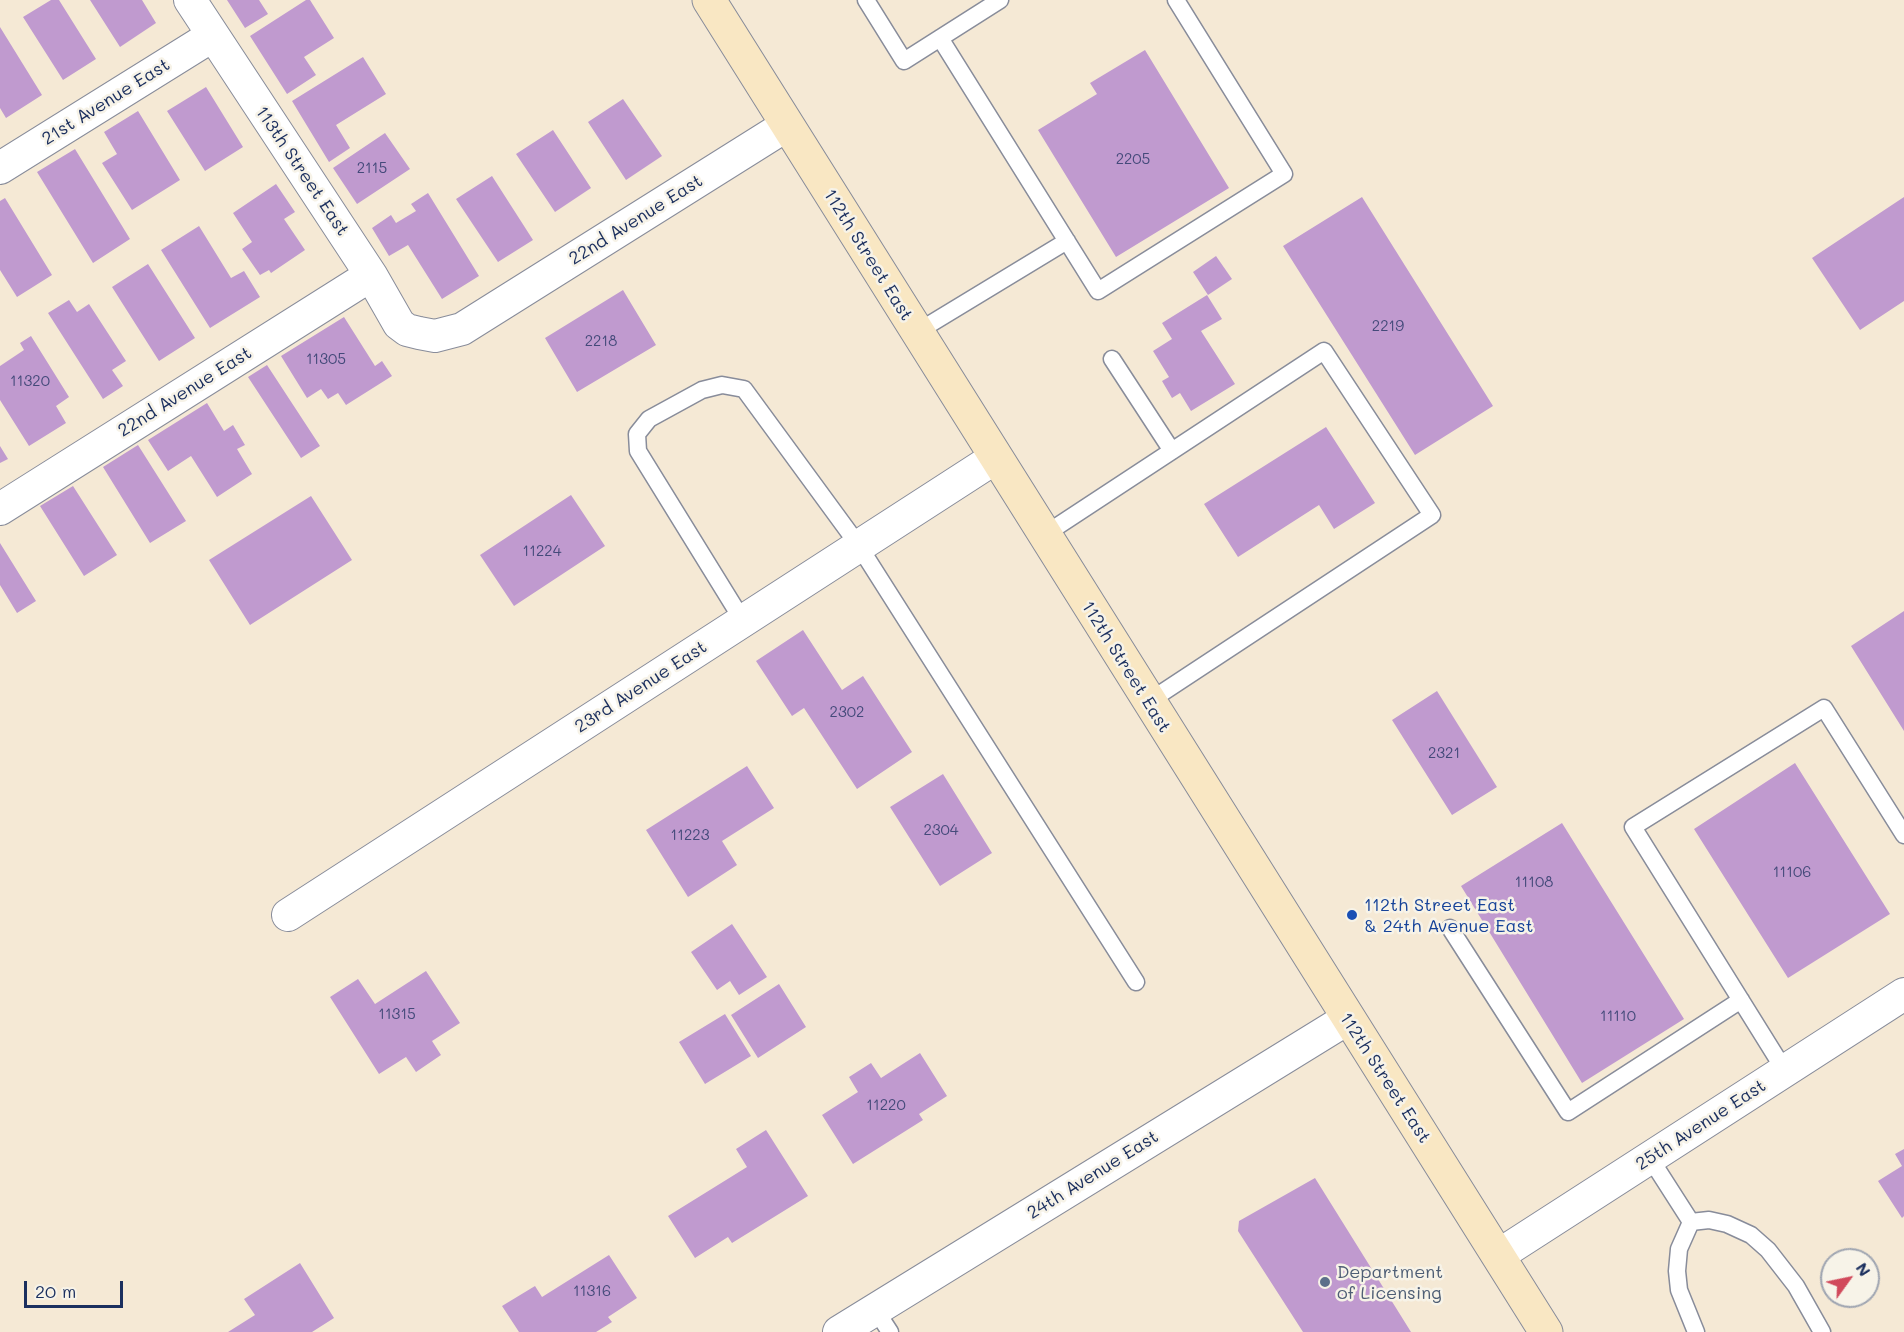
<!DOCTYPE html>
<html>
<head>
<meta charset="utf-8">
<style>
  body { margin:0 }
  #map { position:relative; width:1904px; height:1332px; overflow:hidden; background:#f5e9d5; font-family:Mali,sans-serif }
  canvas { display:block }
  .north { position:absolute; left:1820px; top:1248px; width:60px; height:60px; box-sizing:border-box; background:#f7f3e8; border:2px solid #9fa5b1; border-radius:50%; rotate:57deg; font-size:16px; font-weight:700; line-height:24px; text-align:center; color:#1b2f5e }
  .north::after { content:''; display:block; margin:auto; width:21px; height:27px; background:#d1495b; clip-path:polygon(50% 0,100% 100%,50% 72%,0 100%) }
  .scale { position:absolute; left:24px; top:1281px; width:99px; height:27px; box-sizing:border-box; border:3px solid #1b2f5e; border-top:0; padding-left:8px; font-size:18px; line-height:21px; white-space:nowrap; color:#1b2f5e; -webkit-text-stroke:4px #f7f3e8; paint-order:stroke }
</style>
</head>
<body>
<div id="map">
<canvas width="1904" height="1332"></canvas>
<div class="north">N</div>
<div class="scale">20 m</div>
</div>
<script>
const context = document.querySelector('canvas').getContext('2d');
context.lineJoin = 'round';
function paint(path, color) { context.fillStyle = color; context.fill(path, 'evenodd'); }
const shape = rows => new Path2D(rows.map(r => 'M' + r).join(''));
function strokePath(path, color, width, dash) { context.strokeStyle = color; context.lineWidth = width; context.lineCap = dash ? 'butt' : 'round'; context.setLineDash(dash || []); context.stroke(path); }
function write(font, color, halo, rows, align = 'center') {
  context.font = font + ' Mali,sans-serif'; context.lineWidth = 5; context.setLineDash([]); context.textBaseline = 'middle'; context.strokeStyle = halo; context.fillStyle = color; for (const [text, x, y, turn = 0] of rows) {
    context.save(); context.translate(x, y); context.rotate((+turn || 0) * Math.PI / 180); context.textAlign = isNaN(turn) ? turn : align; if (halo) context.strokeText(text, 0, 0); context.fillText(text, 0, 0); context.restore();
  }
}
paint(shape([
  [51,0,59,0,96,59,63,80,23,17],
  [90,0,142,0,156,23,120,47],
  [227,0,259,0,268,14,245,28],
  [306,0,310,0,334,38,304,57,316,75,287,94,250,36],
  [0,27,42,95,6,118,0,108],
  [1145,50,1229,188,1116,257,1038,130,1097,94,1090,83],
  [363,57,386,94,336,125,350,148,329,162,292,101],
  [206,87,243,147,205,171,167,111],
  [623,99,662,156,626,180,588,122],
  [138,111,180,180,132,210,102,163,117,154,104,132],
  [553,130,591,188,555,212,516,154],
  [385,133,410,169,357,204,333,168],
  [75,149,130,239,93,263,37,172],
  [492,176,533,240,498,262,456,199],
  [276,184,295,212,284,219,305,250,271,273,269,270,260,275,242,249,252,242,233,213],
  [428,193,479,276,442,299,408,245,389,256,372,228,391,215,396,223,416,211,411,204],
  [1362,197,1493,406,1415,455,1283,246],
  [1904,197,1904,301,1860,330,1812,258],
  [5,198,52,275,17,297,0,270,0,201],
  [199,226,231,278,244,271,260,297,210,328,161,250],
  [1216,256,1232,279,1208,295,1193,272],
  [148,264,195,338,159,361,112,287],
  [623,290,656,345,577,392,545,338],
  [1207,295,1222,319,1201,331,1235,384,1191,411,1180,393,1172,398,1162,381,1169,377,1153,351,1172,339,1162,323],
  [69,300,77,312,89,304,126,361,112,370,123,386,103,399,48,313],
  [344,317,375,366,382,361,392,376,346,405,338,393,328,399,321,389,307,398,281,356],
  [31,336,69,397,56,406,66,423,29,446,0,400,0,366,24,350,20,343],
  [267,365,320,446,301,458,248,377],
  [207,403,224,431,233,425,245,445,237,449,252,474,217,497,191,456,168,471,148,440],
  [1326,427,1375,503,1334,529,1319,505,1238,557,1204,504],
  [138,445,186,521,150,543,103,467],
  [0,446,8,459,0,463],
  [73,486,117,555,84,576,40,506],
  [571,495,605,546,514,606,480,555],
  [311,496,352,560,250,625,209,560],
  [0,543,36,601,17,613,0,585],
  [1904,611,1904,731,1851,646],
  [803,630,842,690,863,676,912,752,857,789,804,708,792,716,756,661],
  [1437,691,1497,787,1452,815,1392,720],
  [1795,763,1890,914,1788,978,1694,829],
  [747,766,774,808,722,841,737,865,688,897,646,830],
  [943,774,992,853,940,886,890,807],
  [1562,823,1684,1019,1582,1083,1461,886],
  [732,924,767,977,739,995,730,981,717,990,691,952],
  [426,971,460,1023,432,1041,441,1055,416,1072,406,1057,379,1074,330,997,358,979,375,1004],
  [779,984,806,1027,758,1058,731,1015],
  [725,1014,751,1056,705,1084,679,1042],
  [920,1053,947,1096,919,1114,923,1120,853,1164,822,1115,858,1092,849,1077,871,1063,881,1078],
  [766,1130,808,1196,732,1243,728,1237,695,1258,668,1216,747,1167,736,1149],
  [1904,1149,1904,1216,1902,1218,1878,1181,1902,1166,1895,1154],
  [1315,1178,1411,1332,1303,1332,1238,1231,1239,1221],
  [609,1255,637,1298,608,1317,612,1322,596,1332,519,1332,502,1306,535,1286,542,1297],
  [300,1263,334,1318,312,1332,228,1332,255,1315,244,1299]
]), '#c09acf');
const lane = shape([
  [866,0,904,61,1000,0],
  [940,38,1098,291,1284,174,1176,0],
  [917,332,1067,241],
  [1112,359,1172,451],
  [1044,535,1324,351,1432,515,1148,702],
  [743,621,638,451,637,434,649,419,702,390,722,385,744,389,859,546,1136,982],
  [1450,928,1568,1112,1741,1000],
  [1785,1071,1633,827,1824,708,1904,835],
  [1650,1158,1691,1222],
  [1691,1222,1709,1220,1727,1224,1751,1235,1768,1250,1796,1286,1822,1332],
  [1691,1222,1679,1249,1677,1271,1679,1290,1696,1332],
  [875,1309,890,1332]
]);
const street = shape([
  [190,0,371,275,399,324,407,330,419,333,435,336,462,329,787,125],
  [0,168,212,36],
  [0,509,371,275],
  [288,915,995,458],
  [1499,1255,1904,994],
  [839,1332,1347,1019]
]);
const secondary = shape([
  [709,0,1546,1332]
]);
strokePath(lane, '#888c9a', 19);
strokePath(street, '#888c9a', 34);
strokePath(secondary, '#888c9a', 35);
strokePath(lane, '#fff', 16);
strokePath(street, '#fff', 32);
strokePath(secondary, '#f9e7c3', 33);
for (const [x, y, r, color] of [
  [1352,915,6,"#1a4fb4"],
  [1325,1282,6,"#5c6f8a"]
]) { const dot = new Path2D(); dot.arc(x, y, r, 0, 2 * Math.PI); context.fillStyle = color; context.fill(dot); strokePath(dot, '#f7f3e8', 2); }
write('15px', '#444a7a', null, [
  ["2205",1133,159],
  ["2115",372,168],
  ["2219",1388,326],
  ["2218",601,341],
  ["11305",326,359],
  ["11320",30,381],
  ["11224",542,551],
  ["2302",847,712],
  ["2321",1444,753],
  ["2304",941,830],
  ["11223",690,835],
  ["11106",1792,872],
  ["11108",1534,882],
  ["11315",397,1014],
  ["11110",1618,1016],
  ["11220",886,1105],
  ["11316",592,1291]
]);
write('18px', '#1b2f5e', '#f7f3e8', [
  ["21st Avenue East",106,102,-32],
  ["113th Street East",302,171,56],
  ["22nd Avenue East",636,220,-32],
  ["112th Street East",868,255,58],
  ["22nd Avenue East",185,392,-32],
  ["112th Street East",1126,667,58],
  ["23rd Avenue East",641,687,-33],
  ["112th Street East",1385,1078,57],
  ["25th Avenue East",1701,1125,-33],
  ["24th Avenue East",1093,1175,-32]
]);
write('18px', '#164399', '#f7f3e8', [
  ["112th Street East",1364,905],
  ["& 24th Avenue East",1364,926]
], 'left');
write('18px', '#4e5e75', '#f7f3e8', [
  ["Department",1337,1272],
  ["of Licensing",1337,1293]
], 'left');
</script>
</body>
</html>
